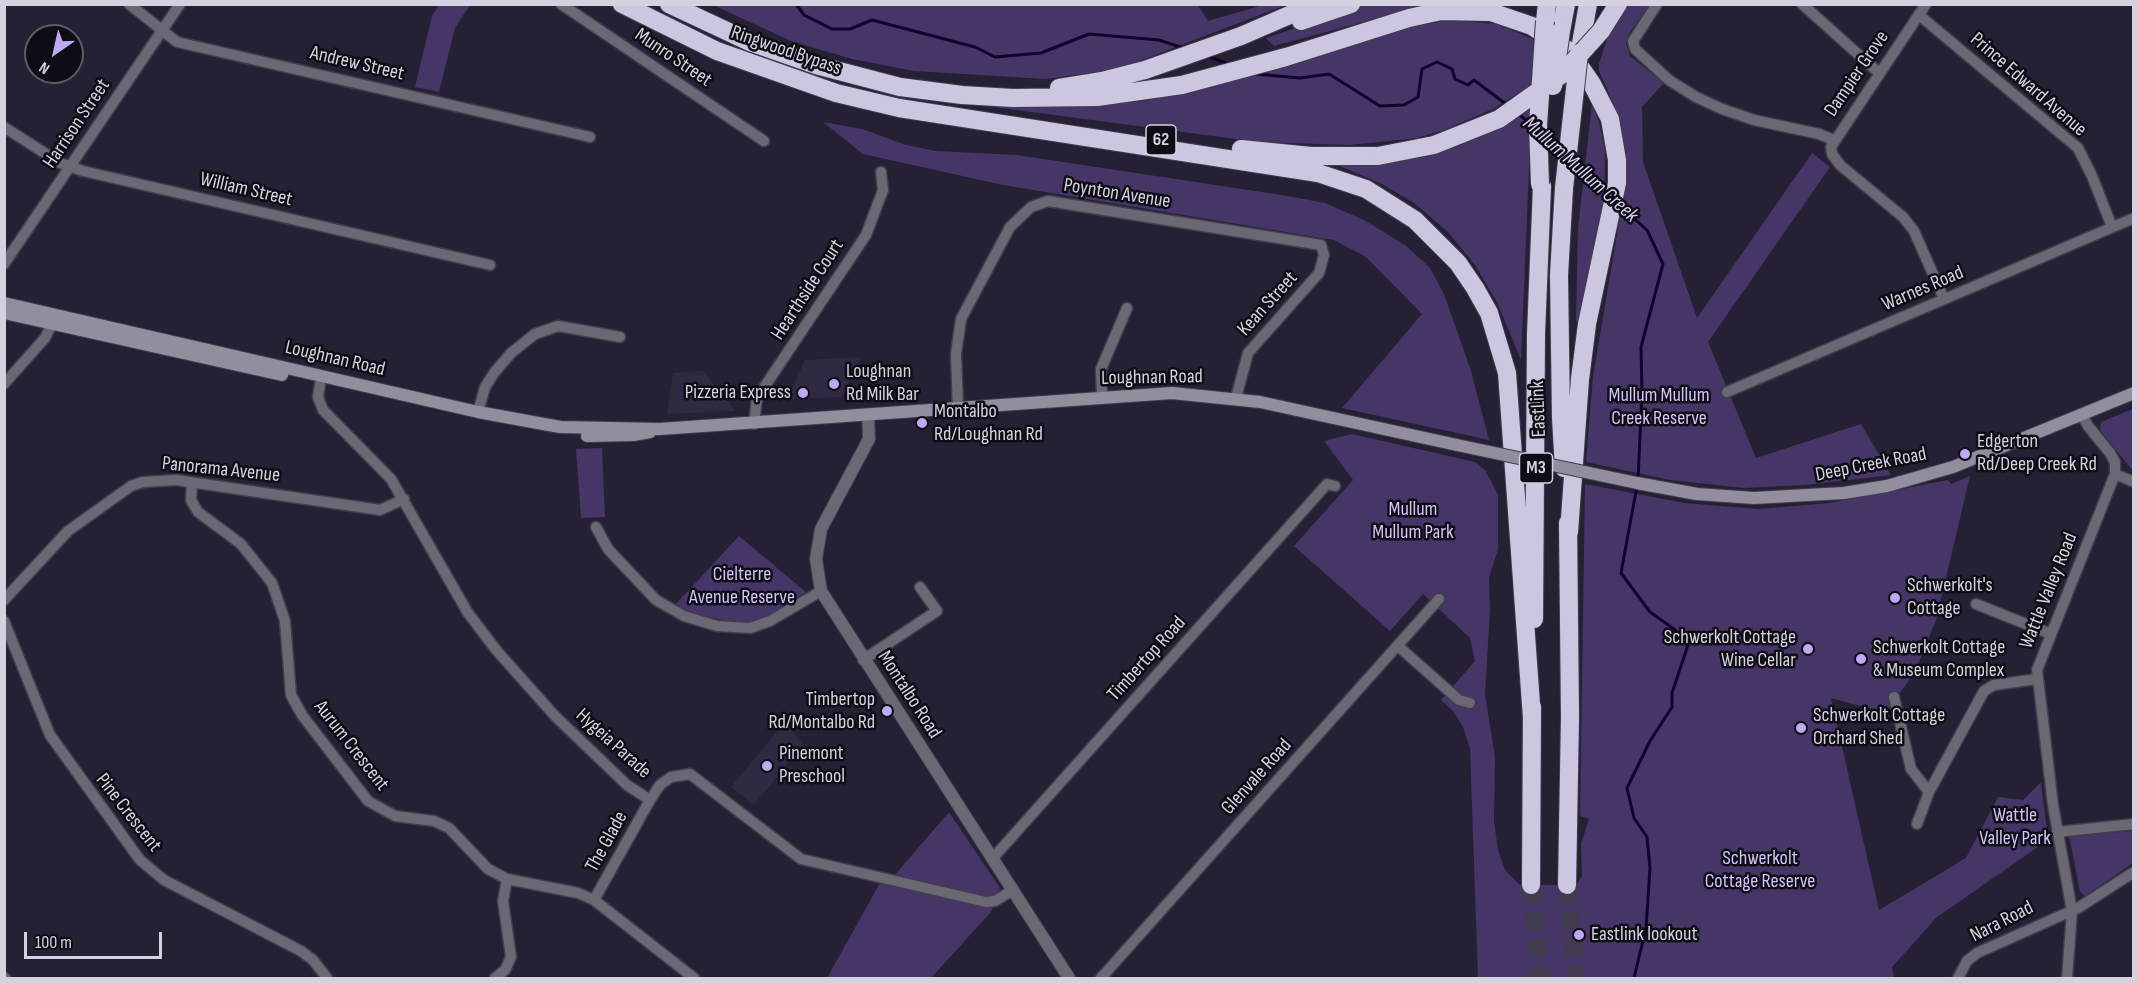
<!DOCTYPE html>
<html>
<head>
<meta charset="utf-8">
<style>
  body { margin:0 }
  #map { position:relative; width:2138px; height:983px; overflow:hidden; background:#262034; font-family:"Sofia Sans Condensed",sans-serif }
  canvas { display:block }
  .frame { position:absolute; inset:0; border:6px solid #d5d2df; pointer-events:none }
  .north { position:absolute; left:24px; top:24px; width:60px; height:60px; box-sizing:border-box; background:#0e0c14; border:2px solid #5e5b65; border-radius:50%; rotate:214deg; font-size:16px; font-weight:700; line-height:24px; text-align:center; color:#d5d2df }
  .north::after { content:''; display:block; margin:auto; width:21px; height:27px; background:#bfa9f4; clip-path:polygon(50% 0,100% 100%,50% 72%,0 100%) }
  .scale { position:absolute; left:24px; top:932px; width:138px; height:27px; box-sizing:border-box; border:3px solid #d5d2df; border-top:0; padding-left:8px; font-size:18px; line-height:21px; white-space:nowrap; color:#d5d2df; -webkit-text-stroke:4px #0e0c14; paint-order:stroke }
</style>
</head>
<body>
<div id="map">
<canvas width="2138" height="983"></canvas>
<div class="frame"></div>
<div class="north">N</div>
<div class="scale">100 m</div>
</div>
<script>
const context = document.querySelector('canvas').getContext('2d');
context.lineJoin = 'round';
function paint(path, color) { context.fillStyle = color; context.fill(path, 'evenodd'); }
const shape = rows => new Path2D(rows.map(r => 'M' + r).join(''));
function strokePath(path, color, width, dash) { context.strokeStyle = color; context.lineWidth = width; context.lineCap = dash ? 'butt' : 'round'; context.setLineDash(dash || []); context.stroke(path); }
function write(font, color, halo, rows, align = 'center') {
  context.font = font + ' "Sofia Sans Condensed",sans-serif'; context.lineWidth = 5; context.setLineDash([]); context.textBaseline = 'middle'; context.strokeStyle = halo; context.fillStyle = color; for (const [text, x, y, turn = 0] of rows) {
    context.save(); context.translate(x, y); context.rotate((+turn || 0) * Math.PI / 180); context.textAlign = isNaN(turn) ? turn : align; if (halo) context.strokeText(text, 0, 0); context.fillText(text, 0, 0); context.restore();
  }
}
paint(shape([
  [861,357,842,397,787,399,805,360],
  [703,371,736,411,667,414,673,373],
  [785,722,803,745,754,805,731,787]
]), '#302942');
paint(shape([
  [1197,4,1208,21,1263,5,1286,5,1118,69,1046,79,914,71,852,59,791,41,713,5],
  [439,5,470,5,455,28,439,92,415,87,432,16],
  [1364,5,1427,5,1274,46,1266,38],
  [1627,5,1649,5,1630,32,1626,44,1630,56,1664,83,1642,107,1643,162,1697,318,1812,153,1830,167,1708,342,1756,458,1861,424,1891,475,1805,485,1744,488,1670,480,1586,462,1593,376,1627,176,1621,129,1615,107,1599,71,1599,64,1610,29],
  [1449,20,1496,24,1535,40,1532,84,1493,109,1444,130,1417,138,1350,145,1259,142,986,106,1075,105,1143,101,1213,87,1396,30],
  [1592,104,1599,123,1605,150,1604,199,1600,231,1578,323,1576,320,1578,228],
  [1531,108,1528,192,1521,360,1497,302,1475,265,1448,232,1413,202,1382,184,1340,166,1415,157,1461,145],
  [823,122,862,129,906,145,936,151,1017,155,1288,196,1325,203,1364,220,1405,245,1430,268,1444,294,1471,371,1489,440,1342,408,1422,314,1366,257,1334,240,1003,185,863,154],
  [2133,409,2133,471,2100,430,2101,422],
  [1352,434,1475,462,1485,470,1498,495,1498,549,1489,578,1490,609,1485,695,1495,757,1494,821,1498,850,1505,870,1520,885,1576,885,1582,876,1581,844,1589,819,1580,816,1585,484,1684,503,1758,509,1830,503,1948,480,1951,484,1970,476,1936,620,1915,672,1885,713,1831,698,1879,910,1966,858,1998,797,2023,800,2041,782,2048,840,1937,917,1892,967,1894,978,1478,978,1470,748,1463,727,1453,711,1441,700,1475,661,1470,638,1423,594,1390,631,1294,546,1353,480,1324,441],
  [602,448,605,517,581,518,576,449],
  [739,536,806,592,773,613,750,623,740,623,692,614,675,605],
  [949,812,1000,888,991,912,931,978,827,978,880,883,894,876],
  [2133,831,2133,863,2085,896,2080,892,2069,836]
]), '#463668');
strokePath(shape([
  [796,4,804,15,832,29,850,29,872,20,975,47,995,57,1041,53,1089,34,1159,40,1183,48],
  [1207,56,1229,64],
  [1255,74,1300,78,1329,74,1380,106,1404,105,1418,97,1422,69,1437,62,1452,69,1455,79,1468,85,1474,80,1507,105],
  [1517,113,1530,123],
  [1546,139,1562,151],
  [1574,161,1608,193],
  [1619,205,1647,230,1663,264,1641,347,1642,393,1638,480],
  [1634,978,1646,928,1650,868,1647,837,1634,818,1627,788,1650,741,1672,707,1672,693,1688,645,1674,629,1650,612,1621,573,1637,486]
]), '#13002d', 3);
strokePath(shape([
  [1531,885,1540,978],
  [1567,885,1577,978]
]), '#403b4e', 18, [18, 9]);
const minor = shape([
  [129,4,177,42,590,137],
  [561,4,764,141],
  [1657,4,1633,41,1635,49,1669,80,1696,97,1722,109,1754,120,1819,134,1834,140],
  [1802,4,1879,73],
  [1926,4,1831,147,1832,154,1840,165,1903,217,1914,231,1944,299],
  [1919,15,2078,148,2092,176,2112,227],
  [4,127,60,163,83,171,490,265],
  [4,264,180,4],
  [4,384,45,338,52,324],
  [320,384,318,397,323,410,391,479,468,613,497,651,555,716,627,785,650,800,660,785,671,777,690,774,801,859,986,902,995,901,1013,890],
  [1727,392,2134,218],
  [1102,398,1101,369,1127,308],
  [958,409,956,354,961,319,1010,227,1031,207,1048,201,1321,245,1324,255,1319,273,1248,353,1236,398],
  [478,412,485,387,494,373,511,353,535,334,558,326,620,337],
  [754,424,757,398,866,235,883,190,881,172],
  [2115,474,2134,482],
  [192,483,191,500,198,512,241,544,272,583,285,621,291,695,302,715,368,801,395,816,434,821,449,828,488,869,507,879,578,893,594,900,694,978],
  [596,527,608,549,656,600,684,616,717,626,750,628,770,621,821,591],
  [4,600,68,531,131,486,143,482,176,480,380,510,404,499],
  [1976,604,2051,634],
  [4,621,50,735,140,860,164,880,301,951,313,960,327,978],
  [1398,646,1459,700,1470,703],
  [863,660,937,611,920,587],
  [1894,697,1911,769,1929,792,1984,691,1994,685,2037,679],
  [1917,824,1929,792],
  [2057,832,2134,824],
  [993,858,1327,484,1335,486],
  [594,900,650,800],
  [4,978,5,978],
  [495,978,505,970,511,957,503,901,507,879],
  [1101,978,1439,599],
  [1958,978,1967,961,1977,953,2078,908,2134,872],
  [2067,978,2072,911,2053,805,2037,670,2115,474,2115,462,2110,453,2088,426,2082,415]
]);
const tertiary = shape([
  [868,415,869,439,821,529,816,559,821,591,1069,978]
]);
const secondary = shape([
  [4,303,478,412,560,427,660,429,1172,393,1260,402,1457,445],
  [4,313,282,375],
  [587,436,633,435,650,432],
  [1637,483,1697,494,1754,498,1844,493,1887,486,1953,467,2134,393]
]);
const motorway = shape([
  [622,4,717,51,836,93,899,108,1318,173,1366,189,1415,220,1458,263,1475,288,1489,313,1507,373,1532,718],
  [669,4,750,42,816,65,900,87,962,95,1013,98,1097,97,1182,85,1286,57,1409,18,1441,11,1491,12,1532,26,1570,52,1592,84,1610,119,1617,160,1617,183,1587,324,1580,379,1569,532],
  [1301,21,1351,4],
  [1545,21,1547,4],
  [1561,31,1566,4],
  [1580,49,1588,4],
  [1059,88,1102,81,1145,70,1241,36,1315,4],
  [1241,149,1311,156,1378,156],
  [1564,188,1559,275,1561,418,1564,468],
  [1534,619,1536,334,1542,186],
  [1531,885,1532,707],
  [1567,885,1570,717,1568,523]
]);
strokePath(minor, '#423c4f', 13);
strokePath(tertiary, '#423c4f', 14);
strokePath(secondary, '#423c4f', 14);
strokePath(motorway, '#423c4f', 20);
strokePath(minor, '#6a6872', 10);
strokePath(tertiary, '#6a6872', 12);
strokePath(secondary, '#928e9e', 12);
strokePath(motorway, '#cdc6e0', 18);
const secondaryBridge = shape([
  [1457,445,1637,483]
]);
const motorwayBridge = shape([
  [1553,86,1561,31],
  [1378,156,1434,145,1499,119,1561,75,1601,31,1618,4],
  [1540,184,1538,125,1545,21],
  [1564,188,1579,53]
]);
strokePath(secondaryBridge, '#423c4f', 14, []);
strokePath(motorwayBridge, '#423c4f', 20, []);
strokePath(secondaryBridge, '#928e9e', 12);
strokePath(motorwayBridge, '#cdc6e0', 18);
for (const [x, y, r, color] of [
  [834,384,6,"#bfa9f4"],
  [803,393,6,"#bfa9f4"],
  [922,423,6,"#bfa9f4"],
  [1965,454,6,"#bfa9f4"],
  [1895,598,6,"#bfa9f4"],
  [1808,649,6,"#bfa9f4"],
  [1861,659,6,"#bfa9f4"],
  [887,711,6,"#bfa9f4"],
  [1801,728,6,"#bfa9f4"],
  [767,766,6,"#bfa9f4"],
  [1579,935,6,"#bfa9f4"]
]) { const dot = new Path2D(); dot.arc(x, y, r, 0, 2 * Math.PI); context.fillStyle = color; context.fill(dot); strokePath(dot, '#0e0c14', 2); }
for (const [x, y, w] of [
  [1161,140,30],
  [1536,468,33]
]) { const box = new Path2D(); box.roundRect(x - w / 2, y - 15, w, 30, 4.5); context.fillStyle = '#0e0c14'; context.fill(box); strokePath(box, '#d5d2df', 1.5); }
write('bold 18px', '#d5d2df', null, [
  ["62",1161,140],
  ["M3",1536,468]
]);
write('20px', '#d5d2df', '#0e0c14', [
  ["Ringwood Bypass",786,51,19],
  ["Munro Street",673,58,34],
  ["Andrew Street",357,64,13],
  ["Dampier Grove",1857,74,-56],
  ["Prince Edward Avenue",2028,85,41],
  ["Harrison Street",77,124,-56],
  ["William Street",246,190,13],
  ["Poynton Avenue",1117,194,9],
  ["Warnes Road",1923,289,-23],
  ["Hearthside Court",808,290,-57],
  ["Kean Street",1268,304,-48],
  ["Loughnan Road",335,359,13],
  ["Loughnan Road",1152,378,-1],
  ["EastLink",1539,409,-92],
  ["Deep Creek Road",1871,465,-11],
  ["Panorama Avenue",221,470,6],
  ["Wattle Valley Road",2049,591,-68],
  ["Timbertop Road",1147,659,-48],
  ["Montalbo Road",909,695,57],
  ["Hygeia Parade",613,744,42],
  ["Aurum Crescent",351,746,52],
  ["Glenvale Road",1257,777,-48],
  ["Pine Crescent",128,813,52],
  ["The Glade",607,842,-61],
  ["Nara Road",2002,922,-27]
]);
write('20px', '#d5d2df', '#0e0c14', [
  ["Loughnan",846,372],
  ["Rd Milk Bar",846,395],
  ["Pizzeria Express",791,393,"right"],
  ["Montalbo",934,412],
  ["Rd/Loughnan Rd",934,435],
  ["Edgerton",1977,442],
  ["Rd/Deep Creek Rd",1977,465],
  ["Schwerkolt's",1907,586],
  ["Cottage",1907,609],
  ["Schwerkolt Cottage",1796,638,"right"],
  ["Wine Cellar",1796,661,"right"],
  ["Schwerkolt Cottage",1873,648],
  ["& Museum Complex",1873,671],
  ["Timbertop",875,700,"right"],
  ["Rd/Montalbo Rd",875,723,"right"],
  ["Schwerkolt Cottage",1813,716],
  ["Orchard Shed",1813,739],
  ["Pinemont",779,754],
  ["Preschool",779,777],
  ["Eastlink lookout",1591,935]
], 'left');
write('20px', '#d3c4f9', '#0e0c14', [
  ["Mullum Mullum",1659,396],
  ["Creek Reserve",1659,419],
  ["Mullum",1413,510],
  ["Mullum Park",1413,533],
  ["Cielterre",742,575],
  ["Avenue Reserve",742,598],
  ["Wattle",2015,816],
  ["Valley Park",2015,839],
  ["Schwerkolt",1760,859],
  ["Cottage Reserve",1760,882]
]);
write('italic 21px', '#d7cef1', '#0e0c14', [
  ["Mullum Mullum Creek",1580,170,42]
]);
</script>
</body>
</html>
